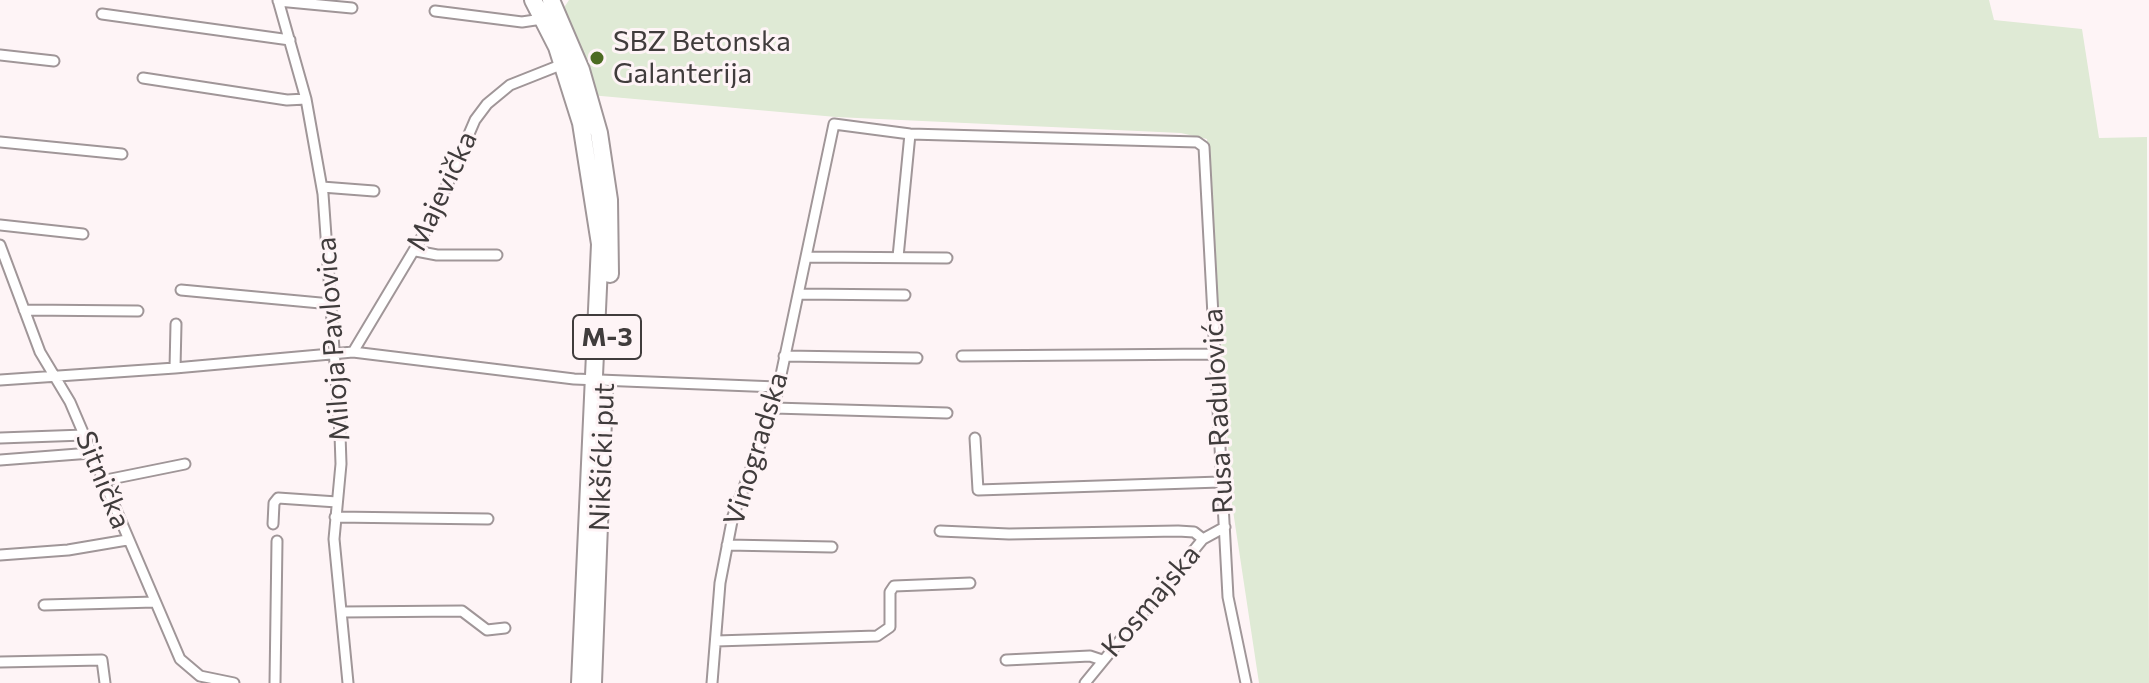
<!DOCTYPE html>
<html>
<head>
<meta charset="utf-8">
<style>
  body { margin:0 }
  canvas { display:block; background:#fef4f6 }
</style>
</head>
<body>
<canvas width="2149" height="683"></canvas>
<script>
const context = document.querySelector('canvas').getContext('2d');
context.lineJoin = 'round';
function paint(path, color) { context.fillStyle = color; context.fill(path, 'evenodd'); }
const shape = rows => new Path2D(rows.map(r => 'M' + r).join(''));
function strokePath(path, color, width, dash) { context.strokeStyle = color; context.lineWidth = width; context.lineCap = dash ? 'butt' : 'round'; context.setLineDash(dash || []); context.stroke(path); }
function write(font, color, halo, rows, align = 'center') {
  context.font = font + ' Commissioner,sans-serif'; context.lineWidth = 6; context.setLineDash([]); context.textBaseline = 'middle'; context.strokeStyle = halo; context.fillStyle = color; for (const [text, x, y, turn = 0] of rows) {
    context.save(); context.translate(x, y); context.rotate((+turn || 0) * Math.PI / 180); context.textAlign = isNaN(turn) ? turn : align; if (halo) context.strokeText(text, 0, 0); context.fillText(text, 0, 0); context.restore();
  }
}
paint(shape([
  [569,0,1989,0,1994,20,2082,29,2099,138,2147,137,2149,683,1259,683,1232,504,1207,139,1181,133,836,117,590,95,557,18]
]), '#dfead5');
const minor = shape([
  [278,0,306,99,323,194,340,434,341,464,334,539,348,683],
  [278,1,352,8],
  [435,11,522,22,542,19],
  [102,14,290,40],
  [0,55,54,61],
  [143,78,287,100,306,99],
  [0,142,122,154],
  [322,187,374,191],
  [0,225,83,234],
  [0,245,40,352,70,402,180,659,200,676,234,683],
  [416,251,437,255,497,255],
  [807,257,947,258],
  [898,257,910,134],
  [181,290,331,304],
  [798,294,905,295],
  [24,310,138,311],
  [176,324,175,368,353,352,574,379,777,387],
  [353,352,432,220,475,120,487,104,510,85,563,64],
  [784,356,917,358],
  [962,356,1215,354],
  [0,380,175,368],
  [774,408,947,413],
  [0,438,84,435],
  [975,438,978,490,1220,482],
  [0,460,91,453],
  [101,481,185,464],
  [335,517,488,519],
  [273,524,274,503,278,498,337,502],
  [940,531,1009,534,1178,531,1194,532,1203,539],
  [727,545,832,547],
  [0,555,68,550,127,540],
  [44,605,155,602],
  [342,612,462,611,487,630,505,628],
  [716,641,877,636,890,627,890,592,894,586,970,583],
  [1006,660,1090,656,1102,660],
  [0,662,102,660,105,683],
  [275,683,277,541],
  [712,683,720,583,733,516,774,408,834,124,910,134,1197,142,1204,147,1228,597,1246,683],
  [1085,683,1203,539,1225,527]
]);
const primary = shape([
  [533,0,557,47,581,123,600,244,580,683],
  [551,0,581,70,599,133,609,200,610,274],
  [593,683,604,393]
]);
strokePath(minor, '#a09698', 13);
strokePath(primary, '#a09698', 20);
strokePath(minor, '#fff', 9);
strokePath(primary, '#fff', 16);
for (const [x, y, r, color] of [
  [597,58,8,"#4c6b21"]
]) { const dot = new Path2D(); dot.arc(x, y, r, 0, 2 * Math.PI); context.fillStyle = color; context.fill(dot); strokePath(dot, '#fef4f6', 3); }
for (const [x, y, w] of [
  [607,337,68]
]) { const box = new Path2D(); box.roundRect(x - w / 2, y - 22, w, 44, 6); context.fillStyle = '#fef4f6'; context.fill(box); strokePath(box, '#403c3c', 2); }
write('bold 26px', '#403c3c', null, [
  ["M-3",607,337]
]);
write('28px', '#403c3c', '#fef4f6', [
  ["SBZ Betonska",613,42],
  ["Galanterija",613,74]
], 'left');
write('28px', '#403c3c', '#fef4f6', [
  ["Majevička",442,191,-65],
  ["Miloja Pavlovica",333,339,-94],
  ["Rusa Radulovića",1218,411,-93],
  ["Vinogradska",756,449,-73],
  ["Nikšićki put",602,457,-88],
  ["Sitnička",103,480,68],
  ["Kosmajska",1151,601,-50]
]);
</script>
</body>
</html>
